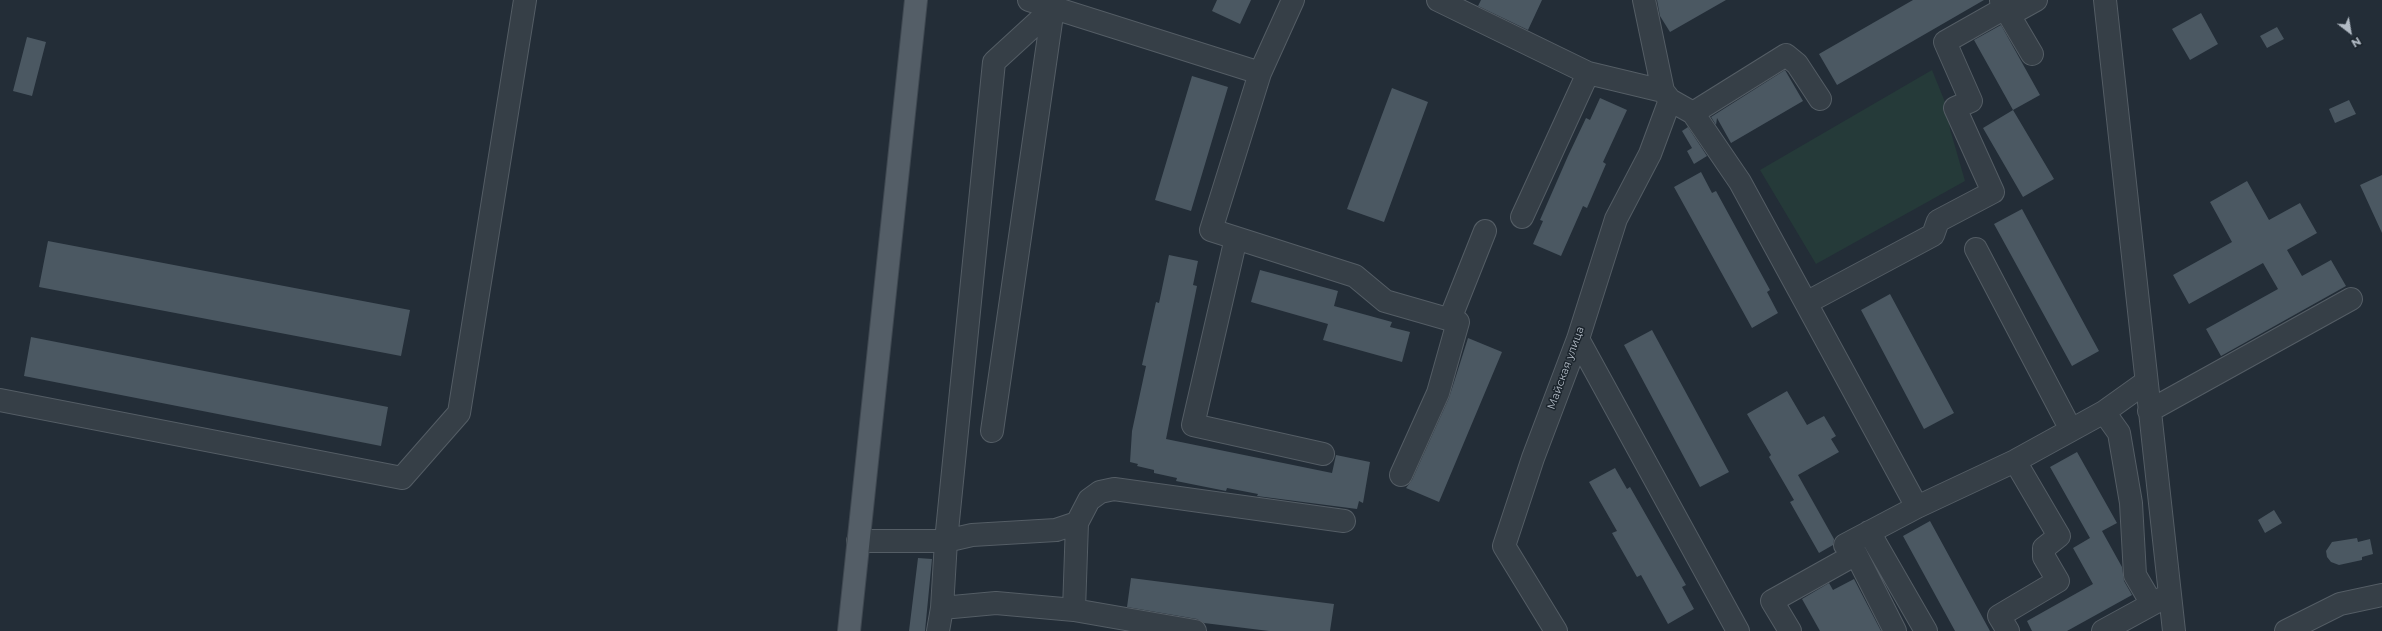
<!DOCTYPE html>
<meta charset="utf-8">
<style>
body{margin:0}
#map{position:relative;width:2382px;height:631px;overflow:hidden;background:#232d37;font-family:Montserrat,sans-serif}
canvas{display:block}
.north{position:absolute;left:2330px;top:12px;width:40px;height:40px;-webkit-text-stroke:3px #1b242c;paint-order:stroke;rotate:149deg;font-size:11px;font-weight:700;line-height:16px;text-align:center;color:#b1bac4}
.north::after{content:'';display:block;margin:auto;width:14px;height:18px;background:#b1bac4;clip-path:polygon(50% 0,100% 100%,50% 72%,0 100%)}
</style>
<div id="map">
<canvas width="2382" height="631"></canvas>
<div class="north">N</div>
</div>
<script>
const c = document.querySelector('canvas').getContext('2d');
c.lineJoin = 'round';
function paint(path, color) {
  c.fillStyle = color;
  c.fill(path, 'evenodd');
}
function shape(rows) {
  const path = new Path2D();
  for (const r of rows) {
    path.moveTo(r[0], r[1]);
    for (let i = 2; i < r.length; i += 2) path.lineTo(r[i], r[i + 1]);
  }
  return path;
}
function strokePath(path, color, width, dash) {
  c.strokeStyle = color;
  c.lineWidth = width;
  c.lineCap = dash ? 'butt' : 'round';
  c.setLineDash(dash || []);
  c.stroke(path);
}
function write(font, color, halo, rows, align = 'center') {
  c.font = font + ' Montserrat,sans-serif';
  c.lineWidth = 3;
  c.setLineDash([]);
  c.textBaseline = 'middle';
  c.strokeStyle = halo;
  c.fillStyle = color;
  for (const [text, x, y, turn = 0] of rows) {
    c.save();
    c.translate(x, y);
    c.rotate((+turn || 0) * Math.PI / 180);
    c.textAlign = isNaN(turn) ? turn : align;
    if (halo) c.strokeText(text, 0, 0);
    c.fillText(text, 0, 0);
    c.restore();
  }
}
const green = shape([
 [1932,70,1947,107,1950,129,1965,181,1816,264,1760,170]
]);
const building = shape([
 [1217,0,1251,0,1240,24,1212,11],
 [1481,0,1542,0,1528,30,1478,6],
 [1657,0,1726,0,1670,32,1660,16],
 [1913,0,1984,0,1837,85,1819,54],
 [2201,13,2218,44,2190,60,2172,29],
 [2001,25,2040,95,2013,110,1974,40],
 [2277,27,2284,39,2267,48,2260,36],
 [27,37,46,42,32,96,13,91],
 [1785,70,1803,101,1731,143,1717,118,1716,125,1711,117],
 [1192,76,1228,87,1191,211,1155,200],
 [1392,88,1428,102,1384,222,1347,209],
 [1600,98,1627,110,1603,162,1606,164,1587,208,1583,206,1561,256,1533,244,1543,221,1540,220,1568,156,1586,118,1590,120],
 [2349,100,2356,114,2335,123,2329,109],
 [2013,110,2054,179,2023,197,1983,128],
 [1688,127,1707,156,1694,164,1687,151,1692,148,1682,131],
 [1701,172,1712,193,1716,191,1770,290,1767,292,1778,313,1752,328,1674,187],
 [2382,175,2382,233,2360,185],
 [2247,181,2269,220,2300,203,2317,233,2287,250,2302,276,2331,260,2346,286,2221,356,2206,329,2278,289,2263,263,2189,304,2173,275,2232,242,2210,202],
 [2022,209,2099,351,2072,366,1994,224],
 [48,241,410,310,401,356,39,287],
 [1169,255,1198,261,1193,285,1197,286,1166,439,1332,473,1336,455,1370,462,1363,503,1359,501,1357,509,1257,496,1258,494,1227,488,1226,491,1176,481,1177,478,1154,473,1154,470,1137,466,1138,464,1130,462,1132,431,1146,366,1142,365,1156,302,1159,303],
 [1260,270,1338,291,1334,306,1392,322,1390,327,1410,332,1402,362,1323,340,1328,324,1251,302],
 [1890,294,1954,413,1924,429,1861,310],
 [1652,330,1729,472,1700,487,1624,345],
 [31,337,388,407,381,446,24,376],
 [1468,338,1502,352,1439,502,1406,488,1412,480,1449,398],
 [1787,391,1807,425,1824,416,1836,436,1831,439,1839,452,1798,475,1834,539,1833,545,1819,553,1790,502,1794,500,1769,457,1771,455,1747,414],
 [2077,452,2117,523,2102,531,2122,567,2124,581,2132,595,2067,631,2032,631,2027,621,2093,584,2073,548,2090,538,2050,467],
 [1615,468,1627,489,1630,487,1686,585,1682,587,1694,609,1668,624,1641,575,1637,577,1612,533,1617,531,1589,482],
 [2274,510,2282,523,2265,533,2258,520],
 [1930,521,1990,631,1955,631,1903,536],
 [2357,538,2358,542,2370,539,2373,554,2362,557,2362,560,2339,565,2331,562,2327,557,2326,551,2332,542],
 [918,558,932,559,925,631,909,631],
 [1131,578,1334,604,1330,631,1269,631,1204,623,1197,619,1127,607],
 [1854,579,1881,631,1820,631,1802,599,1829,583,1833,590]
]);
const minor = shape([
 [1029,0,1260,73,1211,230,1355,276,1385,301,1458,322,1438,393,1401,475],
 [1438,0,1588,73,1522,217],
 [1644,0,1663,91,1670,100,1693,113,1740,182,1806,303],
 [2105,0,2174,631],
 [2001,1,2009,15,2036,0],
 [2005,8,1945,42,1971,101,1955,108,1993,192,1938,221,1933,235,1806,303,1917,507,2015,461,2104,412,2146,382],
 [2009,15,2032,54],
 [1260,73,1293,0],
 [1588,73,1663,91],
 [1693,113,1786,55,1797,64,1820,99],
 [1236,238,1193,425,1323,454],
 [1976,249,2071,430],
 [1450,319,1485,231],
 [1578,339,1738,631],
 [0,400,402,478,459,413,525,0],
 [2149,411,2351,299],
 [2104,412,2119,433,2131,503,2135,575,2152,604],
 [1077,523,1056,530,972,535,946,541,942,608,996,603,1074,610,1195,631],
 [1869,532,1926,631],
 [858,541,946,541,994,62,1053,8,992,431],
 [1074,610,1077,523,1089,500,1100,492,1114,489,1344,521],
 [938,631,942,608],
 [1556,631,1504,546,1533,458,1578,339,1616,219,1650,154,1670,100],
 [1790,631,1772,601,1856,554],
 [1895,631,1856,554,1845,545,1917,507],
 [2008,631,1999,616,2058,581,2044,557,2044,548,2059,536,2015,461],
 [2103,631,2165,597],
 [2286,631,2340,604,2382,595]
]);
const major = shape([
 [849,631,916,0]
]);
const streetNames = [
 ["Майская улица",1566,368,-70]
];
paint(green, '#253a39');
paint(building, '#4b5862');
strokePath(minor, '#545d65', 24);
strokePath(major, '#3f4851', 24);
strokePath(minor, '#363f47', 22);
strokePath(major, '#545e67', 22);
write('11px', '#b1bac4', '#1b242c', streetNames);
</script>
